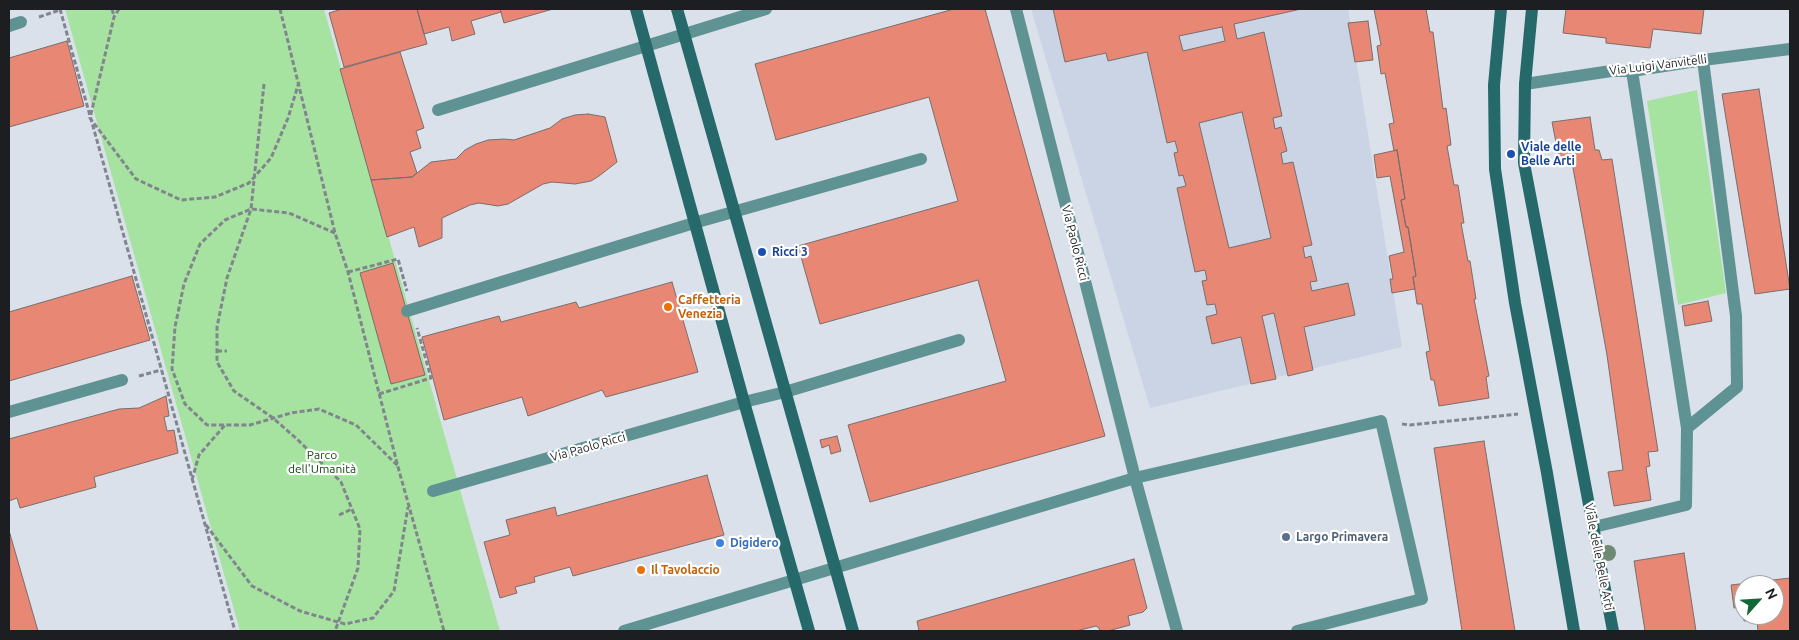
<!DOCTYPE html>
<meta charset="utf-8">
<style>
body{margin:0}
#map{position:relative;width:1799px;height:640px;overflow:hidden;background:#dbe1eb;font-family:Ubuntu,sans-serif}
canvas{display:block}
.frame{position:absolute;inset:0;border:10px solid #1c1e22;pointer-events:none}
.north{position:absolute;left:1734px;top:575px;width:50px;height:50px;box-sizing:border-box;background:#fff;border:1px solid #a4a5a7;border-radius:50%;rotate:64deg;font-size:14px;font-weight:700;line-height:20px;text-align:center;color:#1c1e22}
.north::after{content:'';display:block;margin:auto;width:18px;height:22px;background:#126839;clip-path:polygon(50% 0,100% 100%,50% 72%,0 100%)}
</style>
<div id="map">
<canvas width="1799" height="640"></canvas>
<div class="frame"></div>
<div class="north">N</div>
</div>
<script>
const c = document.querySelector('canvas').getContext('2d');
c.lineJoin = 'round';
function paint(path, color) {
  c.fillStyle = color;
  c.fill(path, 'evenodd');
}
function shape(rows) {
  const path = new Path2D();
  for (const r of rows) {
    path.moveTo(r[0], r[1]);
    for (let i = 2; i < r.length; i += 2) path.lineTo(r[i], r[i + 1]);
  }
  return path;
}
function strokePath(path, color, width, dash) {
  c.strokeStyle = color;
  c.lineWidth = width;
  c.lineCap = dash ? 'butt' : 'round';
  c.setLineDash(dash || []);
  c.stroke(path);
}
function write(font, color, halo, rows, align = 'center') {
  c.font = font + ' Ubuntu,sans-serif';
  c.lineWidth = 4.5;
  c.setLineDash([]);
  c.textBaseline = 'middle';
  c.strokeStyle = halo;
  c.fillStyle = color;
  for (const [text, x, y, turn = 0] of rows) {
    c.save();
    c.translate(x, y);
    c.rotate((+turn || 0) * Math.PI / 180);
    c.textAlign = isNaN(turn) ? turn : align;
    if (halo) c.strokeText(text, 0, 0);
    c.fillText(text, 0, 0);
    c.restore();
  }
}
const built = shape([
 [1031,9,1348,9,1402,347,1150,408]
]);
const green = shape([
 [65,9,324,9,500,631,240,631],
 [1697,90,1726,293,1678,305,1647,101]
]);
const building = shape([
 [342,9,417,9,427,44,344,67,329,13,342,9],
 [417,9,500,9,501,12,471,21,475,34,452,41,449,27,424,34,417,9],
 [500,9,553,9,504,23,500,9],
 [954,9,985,9,1105,436,870,502,848,425,1006,381,978,280,820,324,798,246,958,201,929,97,776,140,755,64,954,9],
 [1053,9,1301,9,1234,24,1237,39,1264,32,1282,116,1273,118,1275,129,1281,127,1287,151,1281,153,1283,164,1293,162,1312,245,1303,247,1305,258,1311,256,1317,281,1310,282,1312,291,1348,283,1355,315,1304,327,1313,370,1288,376,1274,313,1262,316,1276,379,1251,384,1241,337,1212,344,1206,317,1217,314,1215,304,1207,305,1202,281,1207,280,1205,270,1195,272,1177,188,1186,186,1183,175,1179,176,1174,153,1178,152,1175,141,1167,143,1147,52,1108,61,1106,53,1065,62,1053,9],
 [1222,27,1225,41,1183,51,1179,36,1222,27],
 [1242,112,1271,238,1229,248,1199,123,1242,112],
 [1374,9,1426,9,1430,32,1433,32,1443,109,1446,108,1451,145,1447,146,1454,185,1458,185,1464,223,1461,223,1468,261,1470,261,1476,299,1474,299,1489,376,1486,377,1489,398,1439,406,1434,380,1431,380,1426,352,1430,351,1422,304,1417,304,1413,277,1416,276,1408,227,1406,227,1401,200,1405,199,1397,150,1394,151,1389,124,1394,123,1385,73,1381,74,1377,46,1381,45,1374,9],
 [1566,9,1704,9,1701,34,1653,29,1650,48,1606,43,1606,38,1563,33,1566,9],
 [1368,21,1373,60,1355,62,1348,23,1368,21],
 [67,41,84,106,9,127,9,58,67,41],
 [400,52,424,128,416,131,421,148,410,152,417,173,412,177,371,180,340,69,400,52],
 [1759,89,1790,289,1755,294,1722,94,1759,89],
 [588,114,605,117,617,162,599,176,591,181,575,184,552,182,543,184,508,204,498,206,479,203,470,205,442,218,442,238,419,247,414,227,387,237,371,180,412,177,431,162,456,159,465,150,476,144,488,140,504,139,514,140,550,128,562,119,575,115,588,114],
 [1590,117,1595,150,1599,150,1602,160,1612,159,1658,451,1648,452,1650,466,1646,467,1651,500,1614,506,1608,472,1623,470,1607,355,1571,157,1559,158,1552,122,1590,117],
 [1397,150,1405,199,1401,200,1406,227,1408,227,1416,276,1413,277,1415,289,1392,293,1390,279,1393,279,1389,256,1404,252,1390,176,1377,178,1374,155,1397,150],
 [393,263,425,375,391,384,360,273,393,263],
 [132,276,150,340,9,381,9,312,132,276],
 [672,282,698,372,606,397,602,390,528,416,522,397,444,420,422,337,499,316,501,322,576,302,579,308,672,282],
 [1708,301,1712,321,1685,326,1682,306,1708,301],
 [166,396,169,416,164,417,167,431,174,430,178,453,94,477,96,487,20,508,17,498,9,501,9,439,119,409,139,408,166,396],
 [837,436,841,451,831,454,829,445,822,448,820,440,837,436],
 [1484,441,1515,631,1462,631,1434,448,1484,441],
 [707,475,724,535,573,576,570,567,534,577,535,582,515,587,517,593,500,598,484,542,510,535,506,520,555,507,557,516,707,475],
 [10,534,38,631,9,631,10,534],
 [1684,553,1696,631,1645,631,1634,561,1684,553],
 [1134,559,1147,608,1143,612,1128,616,1130,625,1108,631,1100,631,1099,628,1096,626,1076,631,919,631,917,621,1134,559],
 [1790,578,1790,631,1758,631,1757,619,1744,621,1743,607,1734,608,1731,585,1790,578],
 [1744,585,1774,585,1774,615,1744,615,1744,585]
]);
const path = shape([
 [60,9,235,631],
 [112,9,114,16],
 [119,9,114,17,90,118,136,179,181,200,215,197,249,183,271,158,288,118,299,82],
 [280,9,335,233,348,272,398,467,444,631],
 [39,17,60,10],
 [264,84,251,209,227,278,217,327,217,362,234,391,273,418,298,440,341,482,360,529,358,568,335,631],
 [335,233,289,213,251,209,225,220,200,244,184,284,175,327,172,369,185,404,207,425,250,425,291,413,319,409,356,425,398,466],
 [348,272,398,259,407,291],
 [217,351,227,351],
 [139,376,161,370],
 [379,394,431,378,417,328],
 [1402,424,1410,425,1518,414],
 [192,480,199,455,225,425],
 [339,515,352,509],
 [206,525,252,586,300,611,345,624,373,618,394,591,408,507]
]);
const street = shape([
 [1016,9,1135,478,1177,631],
 [9,26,21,22],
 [1632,71,1687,428],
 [1525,84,1611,71,1632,71,1703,60,1790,49],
 [438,110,766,9],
 [407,311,694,223,921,159],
 [9,412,122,380],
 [433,491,744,402,785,392,959,340],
 [1594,527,1686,505,1687,428,1737,387,1736,316,1703,60],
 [624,631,1135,478,1381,421,1422,599,1297,631]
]);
const secondary = shape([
 [636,9,744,402,809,631],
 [677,9,853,631],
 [1501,9,1494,85,1495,169,1515,303,1547,473,1574,631],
 [1532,9,1525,84,1524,163,1613,631]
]);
const trees = [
 [1608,553]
];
const markers = [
 [1511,154,5,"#1a4fb4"],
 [762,252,5,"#1a4fb4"],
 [668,307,5,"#e8710a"],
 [1286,537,5,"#5c6f8a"],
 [720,543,5,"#3f7fe0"],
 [641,570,5,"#e8710a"]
];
const streetNames = [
 ["Via Luigi Vanvitelli",1658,65,-7],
 ["Via Paolo Ricci",1075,243,76],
 ["Via Paolo Ricci",588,447,-16],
 ["Viale delle Belle Arti",1599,557,79]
];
const transitNames = [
 ["Viale delle",1521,147],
 ["Belle Arti",1521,161],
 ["Ricci 3",772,252]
];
const foodNames = [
 ["Caffetteria",678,300],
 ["Venezia",678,314],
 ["Il Tavolaccio",651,570]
];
const parkNames = [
 ["Parco",322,455],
 ["dell'Umanità",322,469]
];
const serviceNames = [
 ["Largo Primavera",1296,537]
];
const shopNames = [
 ["Digidero",730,543]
];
paint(built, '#cad4e5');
paint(green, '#a6e3a0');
paint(building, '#e88774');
strokePath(building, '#796d6b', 1);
strokePath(path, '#81868d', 3, [5, 2.5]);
strokePath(street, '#5f9292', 12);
strokePath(secondary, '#26696a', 12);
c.fillStyle = '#6e8a74';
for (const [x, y] of trees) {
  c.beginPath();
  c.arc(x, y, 8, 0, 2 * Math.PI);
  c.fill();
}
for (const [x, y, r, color] of markers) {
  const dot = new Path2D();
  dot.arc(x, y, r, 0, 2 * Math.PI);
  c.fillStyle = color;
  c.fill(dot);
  strokePath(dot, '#fff', 2);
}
write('12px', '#1c1e22', '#fff', streetNames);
write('bold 12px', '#164399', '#fff', transitNames, 'left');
write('bold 12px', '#c56008', '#fff', foodNames, 'left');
write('12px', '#154312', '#fff', parkNames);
write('bold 12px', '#4e5e75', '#fff', serviceNames, 'left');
write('bold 12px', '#366cbe', '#fff', shopNames, 'left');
</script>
